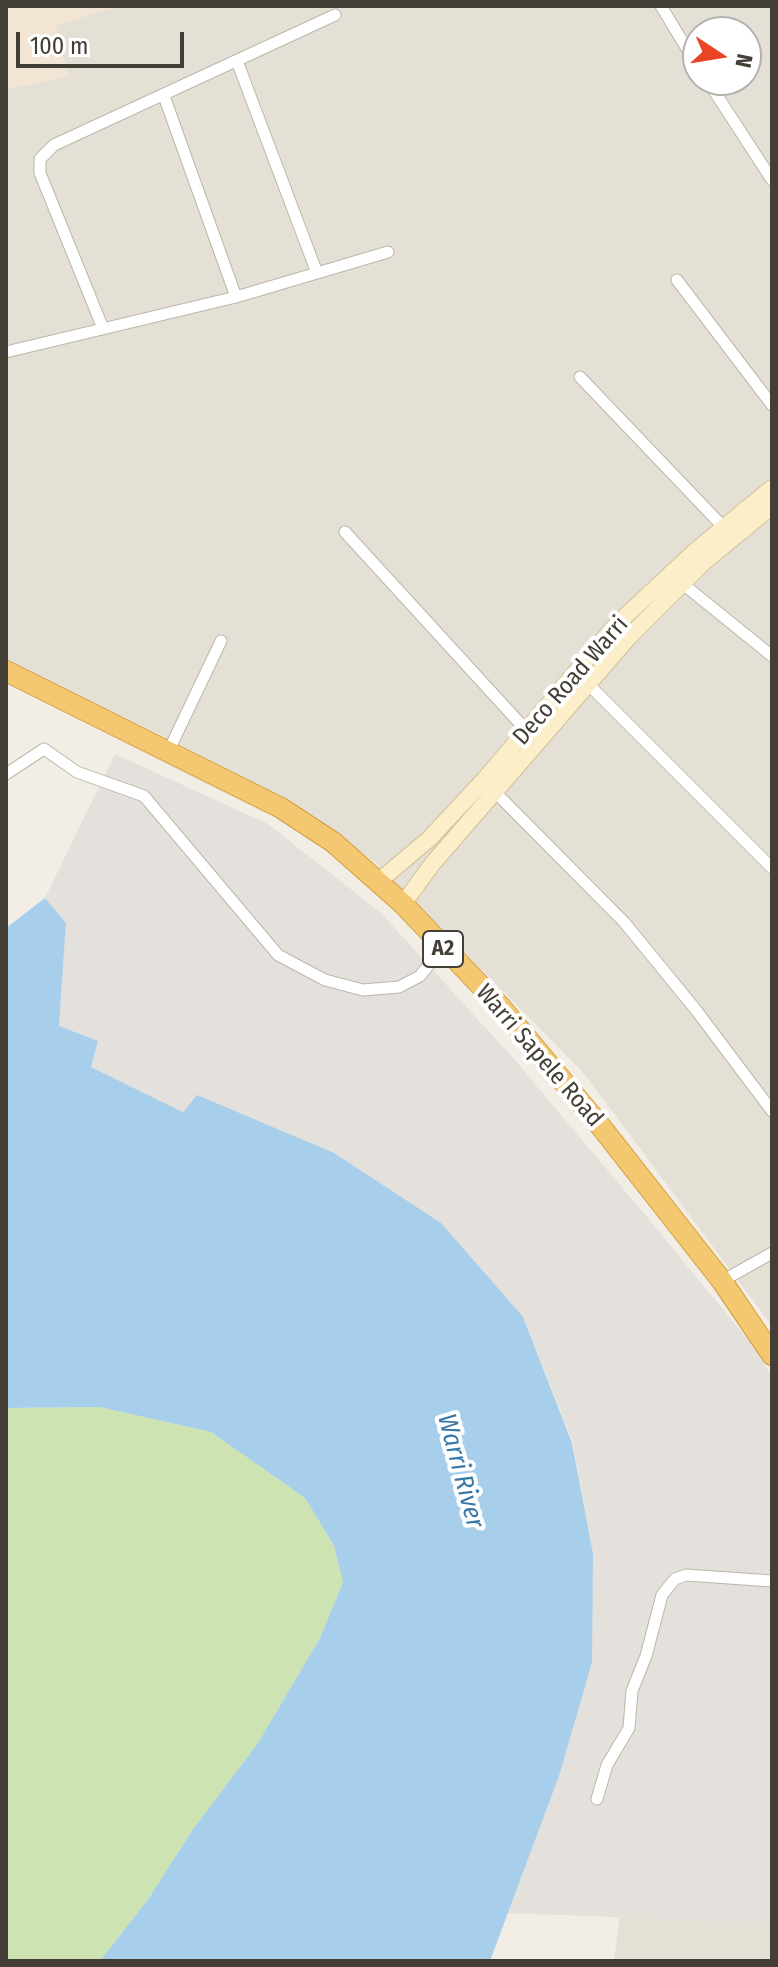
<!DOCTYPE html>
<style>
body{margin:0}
#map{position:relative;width:778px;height:1967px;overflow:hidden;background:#f2eee6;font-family:"Fira Sans Condensed",sans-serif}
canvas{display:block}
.frame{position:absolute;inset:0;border:8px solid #443f36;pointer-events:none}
.north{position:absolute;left:682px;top:16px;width:80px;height:80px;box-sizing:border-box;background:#fff;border:2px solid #b4b2af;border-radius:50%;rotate:102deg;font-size:22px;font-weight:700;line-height:32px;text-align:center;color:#443f36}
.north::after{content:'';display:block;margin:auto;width:28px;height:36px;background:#ea4325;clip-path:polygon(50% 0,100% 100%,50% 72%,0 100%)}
.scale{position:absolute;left:16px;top:32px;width:168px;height:36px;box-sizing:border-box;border:4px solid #443f36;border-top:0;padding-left:10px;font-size:24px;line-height:28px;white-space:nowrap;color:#443f36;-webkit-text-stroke:6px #fff;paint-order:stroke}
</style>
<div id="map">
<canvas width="778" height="1967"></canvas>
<div class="frame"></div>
<div class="north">N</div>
<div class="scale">100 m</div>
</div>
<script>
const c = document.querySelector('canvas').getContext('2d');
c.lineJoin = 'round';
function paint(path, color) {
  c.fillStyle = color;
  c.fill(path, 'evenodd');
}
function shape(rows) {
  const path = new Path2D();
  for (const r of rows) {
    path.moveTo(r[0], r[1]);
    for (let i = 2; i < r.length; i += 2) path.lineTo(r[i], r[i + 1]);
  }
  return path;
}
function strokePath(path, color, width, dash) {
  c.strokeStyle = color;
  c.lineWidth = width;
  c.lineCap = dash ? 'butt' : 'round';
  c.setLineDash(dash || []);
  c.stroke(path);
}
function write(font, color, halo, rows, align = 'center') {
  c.font = font + ' "Fira Sans Condensed",sans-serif';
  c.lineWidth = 8;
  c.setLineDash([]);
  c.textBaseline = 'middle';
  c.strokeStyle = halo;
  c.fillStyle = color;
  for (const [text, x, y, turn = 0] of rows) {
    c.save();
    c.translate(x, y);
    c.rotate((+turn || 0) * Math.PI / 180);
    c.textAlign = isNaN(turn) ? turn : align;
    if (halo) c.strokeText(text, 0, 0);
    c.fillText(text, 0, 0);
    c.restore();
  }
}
const residential = shape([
 [6,6,772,6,772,1326,583,1072,376,863,288,801,159,734,27,671,6,672],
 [698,32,746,32,746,80,698,80],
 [620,1916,772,1923,772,1961,614,1961]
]);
const commercial = shape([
 [6,6,118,6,56,26,68,76,6,90]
]);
const industrial = shape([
 [115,754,268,824,381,913,513,1058,641,1210,750,1342,772,1377,772,1923,508,1913,559,1776,593,1553,573,1443,523,1317,184,1112,91,1067,59,1026,66,923,45,898]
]);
const green = shape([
 [99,1407,211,1432,305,1498,334,1546,343,1582,320,1638,258,1743,191,1832,149,1898,100,1961,6,1961,6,1408]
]);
const water = shape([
 [45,898,66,923,59,1026,98,1041,91,1067,183,1112,197,1095,334,1153,441,1223,523,1317,572,1443,593,1553,592,1662,559,1776,490,1961,100,1961,149,1898,191,1832,258,1743,320,1638,343,1582,334,1546,305,1498,211,1432,99,1407,6,1408,6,928]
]);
const street = shape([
 [661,6,698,67],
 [237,61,317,273],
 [707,80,772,180],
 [164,96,236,297],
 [677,280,772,405],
 [102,326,40,173,40,159,54,145,335,15],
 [6,352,236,297,388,252],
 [580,377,729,533],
 [345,532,526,730],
 [683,584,772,656],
 [588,684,772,868],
 [169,750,221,641],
 [6,774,44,749,77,772,144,796,278,955,325,980,363,990,399,987,420,976,442,948],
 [494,791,624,922,696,1010,772,1111],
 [722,1281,772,1253],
 [597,1799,607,1765,629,1728,632,1691,646,1656,662,1595,675,1579,686,1575,772,1581]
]);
const secondary = shape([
 [378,882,429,839,484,780,616,625,694,552,772,488],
 [403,904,433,863,628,638,704,562,772,506]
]);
const highway = shape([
 [6,671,281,808,333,842,403,904,500,1006,602,1128,722,1281,772,1355]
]);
const shields = [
 [443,949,40]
];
const shieldNames = [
 ["A2",443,949]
];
const streetNames = [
 ["Deco Road Warri",571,681,-49],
 ["Warri Sapele Road",539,1056,49]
];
const waterNames = [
 ["Warri River",460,1471,75]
];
paint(residential, '#e5e0d5');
paint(commercial, '#f3e5d3');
paint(industrial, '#e4e0db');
paint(green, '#cde3b2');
paint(water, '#a7cfeb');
strokePath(street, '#bdb6aa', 13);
strokePath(secondary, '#cfc199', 18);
strokePath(highway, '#d29d40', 22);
strokePath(street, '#fff', 11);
strokePath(secondary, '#fbeec8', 16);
strokePath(highway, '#f3c870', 20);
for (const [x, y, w] of shields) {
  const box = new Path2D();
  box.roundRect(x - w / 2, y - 18, w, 36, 6);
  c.fillStyle = '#fff';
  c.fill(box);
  strokePath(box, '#443f36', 2);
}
write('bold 22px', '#443f36', null, shieldNames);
write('24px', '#443f36', '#fff', streetNames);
write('italic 26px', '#3778a8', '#fff', waterNames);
</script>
